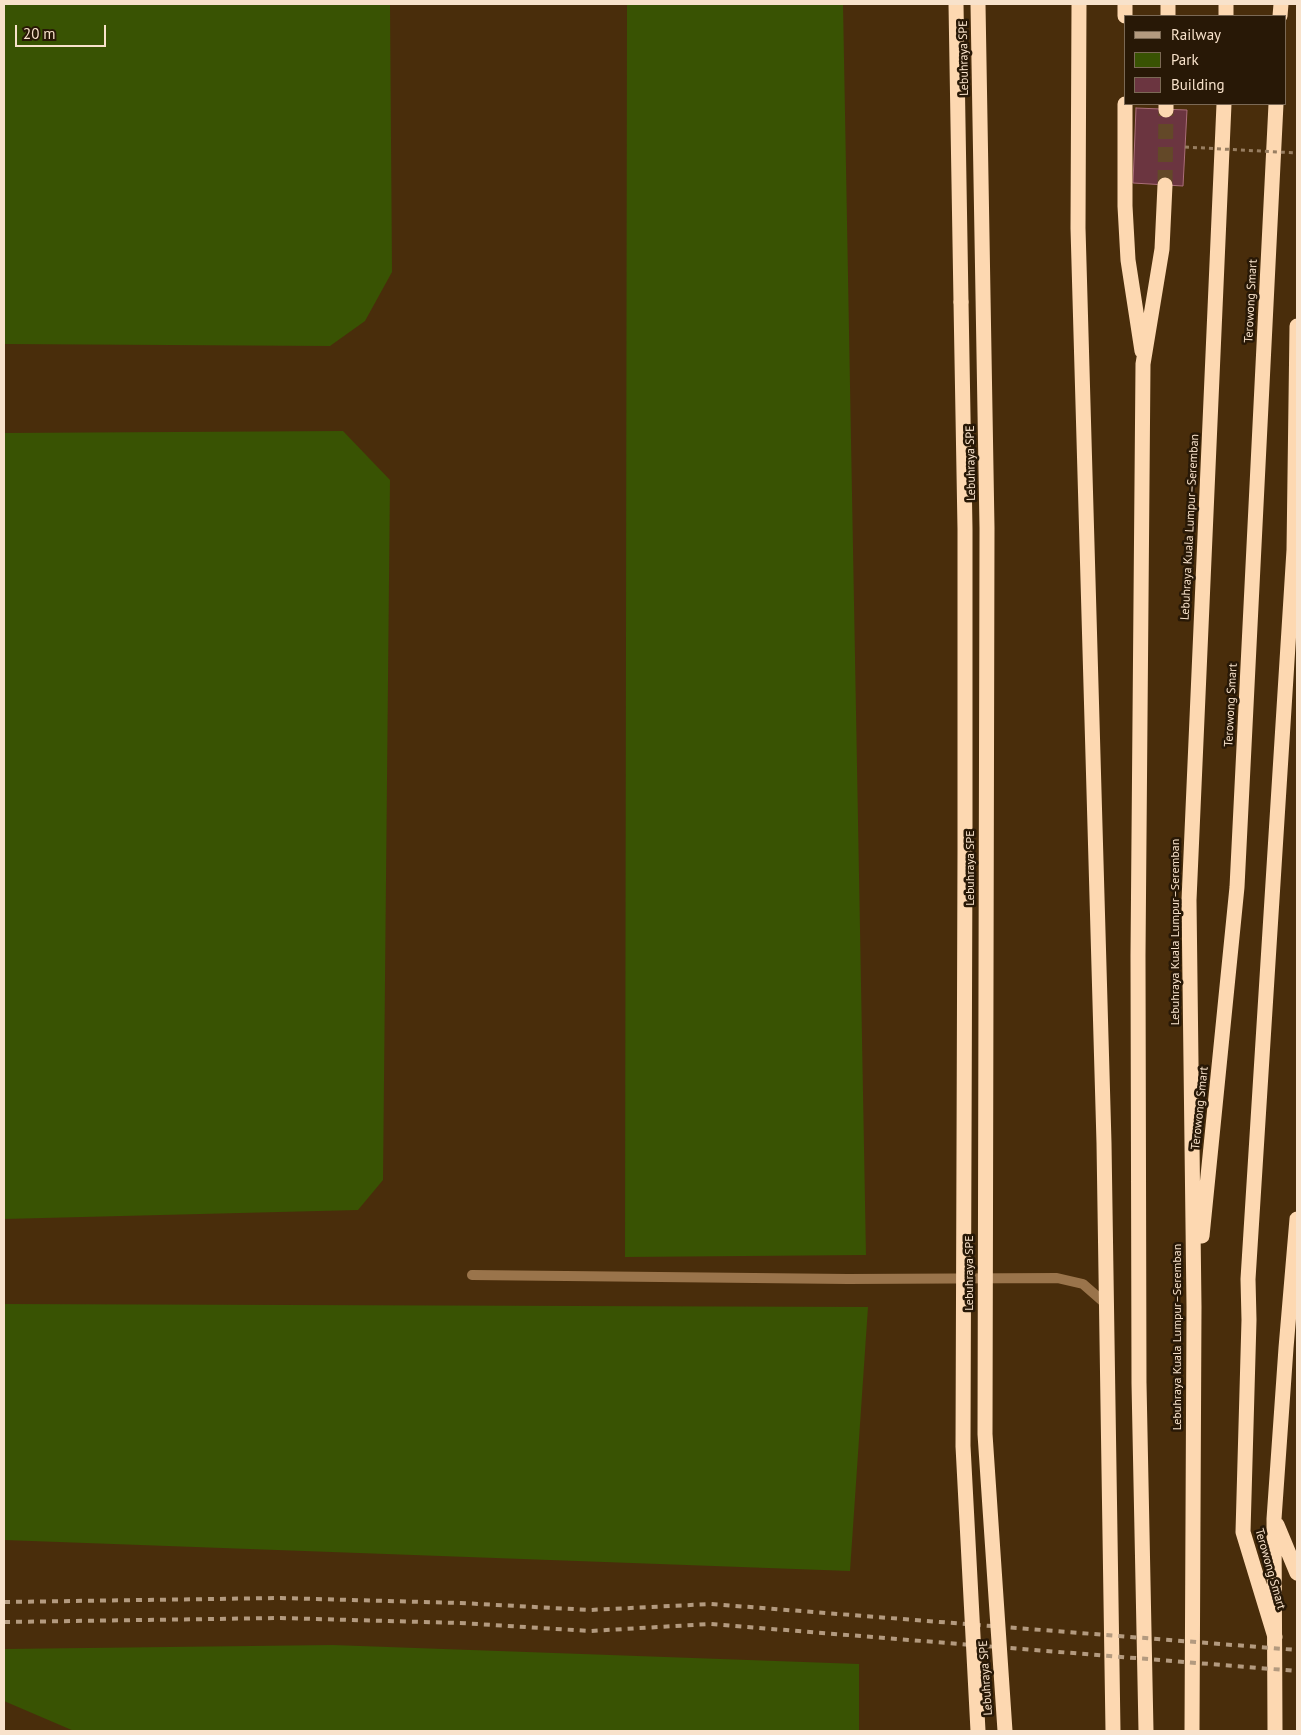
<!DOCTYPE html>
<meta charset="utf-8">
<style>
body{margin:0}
#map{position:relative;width:1301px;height:1735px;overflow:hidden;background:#492d0b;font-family:"PT Sans",sans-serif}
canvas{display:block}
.frame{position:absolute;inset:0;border:5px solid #f8e2cb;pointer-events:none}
.legend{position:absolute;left:1124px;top:15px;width:162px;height:90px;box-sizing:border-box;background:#281806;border:1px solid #7b6955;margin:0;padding:6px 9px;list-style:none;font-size:15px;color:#f8e2cb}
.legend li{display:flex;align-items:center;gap:10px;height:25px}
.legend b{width:25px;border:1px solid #7b6955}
.scale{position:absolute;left:15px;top:25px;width:91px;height:22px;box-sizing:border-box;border:2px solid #f8e2cb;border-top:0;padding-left:6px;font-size:15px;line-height:18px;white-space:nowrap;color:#f8e2cb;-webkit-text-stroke:4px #281806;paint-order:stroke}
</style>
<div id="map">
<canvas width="1301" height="1735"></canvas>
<div class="frame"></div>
<ul class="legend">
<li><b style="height:6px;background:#b39a7f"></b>Railway</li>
<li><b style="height:14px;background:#395303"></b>Park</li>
<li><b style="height:14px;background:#6b3540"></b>Building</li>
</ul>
<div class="scale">20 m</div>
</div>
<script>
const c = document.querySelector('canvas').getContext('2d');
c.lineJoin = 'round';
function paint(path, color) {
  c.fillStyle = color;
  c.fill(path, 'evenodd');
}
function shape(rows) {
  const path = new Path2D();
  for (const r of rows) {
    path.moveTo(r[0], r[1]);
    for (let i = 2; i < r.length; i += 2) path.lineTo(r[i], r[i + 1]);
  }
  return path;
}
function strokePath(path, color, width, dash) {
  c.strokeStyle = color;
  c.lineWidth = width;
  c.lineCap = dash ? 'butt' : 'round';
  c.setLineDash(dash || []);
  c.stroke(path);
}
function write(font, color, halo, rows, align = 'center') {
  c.font = font + ' "PT Sans",sans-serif';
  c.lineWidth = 5;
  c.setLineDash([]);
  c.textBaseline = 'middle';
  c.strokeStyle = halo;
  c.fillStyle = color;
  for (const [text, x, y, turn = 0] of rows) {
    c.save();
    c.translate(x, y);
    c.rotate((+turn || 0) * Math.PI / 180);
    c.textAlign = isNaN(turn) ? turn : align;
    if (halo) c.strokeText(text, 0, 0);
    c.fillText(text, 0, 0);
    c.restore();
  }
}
const green = shape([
 [4,4,390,4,392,272,365,321,330,346,4,344],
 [627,4,843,4,866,1255,625,1257],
 [343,431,390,480,383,1180,358,1210,4,1219,4,433],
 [4,1304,868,1307,850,1571,4,1540],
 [333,1645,859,1664,859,1731,74,1731,4,1701,4,1649]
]);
const building = shape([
 [1136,108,1187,110,1183,186,1133,183,1136,108]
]);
const motorwayTunnel = shape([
 [1165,185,1166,110]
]);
const service = shape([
 [472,1275,848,1279,1057,1278,1083,1284,1107,1305]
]);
const motorway = shape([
 [956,4,961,302],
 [1079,4,1078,228,1104,1143,1113,1731],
 [1125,16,1125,4],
 [1168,16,1168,4],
 [1226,16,1226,4],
 [1280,16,1281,4],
 [1125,104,1125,206,1128,260,1142,351],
 [1166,110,1166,104],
 [1202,1236,1237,887,1276,104],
 [1277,1525,1297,1573],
 [1275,1637,1243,1532,1249,1320,1248,1279,1294,550,1297,326],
 [1146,1731,1139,1383,1138,955,1143,364,1162,249,1165,185],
 [1192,1731,1194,1307,1189,900,1224,104],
 [1275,1731,1274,1519,1286,1348,1297,1219]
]);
const rail = shape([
 [4,1602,281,1598,461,1603,590,1610,711,1604,1297,1650],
 [4,1622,281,1618,460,1623,590,1631,710,1624,1297,1671]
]);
const pathBridge = shape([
 [1185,147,1297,153]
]);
const motorwayBridge = shape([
 [978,4,987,528,985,1434,1005,1731],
 [961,302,965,529,965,850,963,1446,978,1731]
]);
const streetNames = [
 ["Lebuhraya SPE",964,58,-91],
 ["Terowong Smart",1251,301,-87],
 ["Lebuhraya SPE",971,463,-91],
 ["Lebuhraya Kuala Lumpur–Seremban",1190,527,-87],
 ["Terowong Smart",1231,705,-87],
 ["Lebuhraya SPE",971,868,-90],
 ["Lebuhraya Kuala Lumpur–Seremban",1176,932,-90],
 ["Terowong Smart",1200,1108,-84],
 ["Lebuhraya SPE",970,1273,-90],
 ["Lebuhraya Kuala Lumpur–Seremban",1178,1337,-90],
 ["Terowong Smart",1270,1569,74],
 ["Lebuhraya SPE",986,1678,-94]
];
paint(green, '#395303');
paint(building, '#6b3540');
strokePath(building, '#aa6e79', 1);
strokePath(motorwayTunnel, '#634828', 15, [15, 8]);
strokePath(service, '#9a744b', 10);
strokePath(motorway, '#fdd8b1', 15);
strokePath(rail, '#b39a7f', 4, [6, 6]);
strokePath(pathBridge, '#987e61', 3, [4, 4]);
strokePath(motorwayBridge, '#fdd8b1', 15);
write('12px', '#f8e2cb', '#281806', streetNames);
</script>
